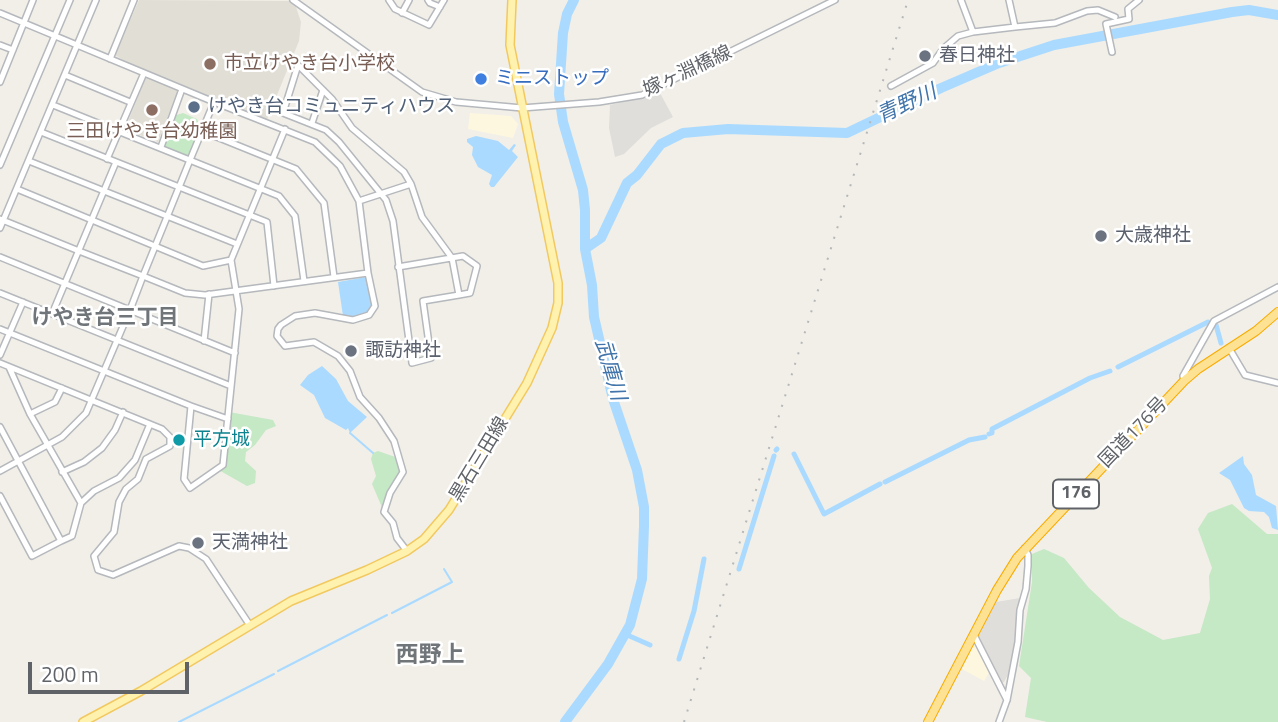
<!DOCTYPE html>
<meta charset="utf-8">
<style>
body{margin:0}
#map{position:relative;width:1278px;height:722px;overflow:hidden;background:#f1efe8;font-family:"Titillium Web",sans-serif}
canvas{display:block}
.scale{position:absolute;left:28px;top:662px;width:161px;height:32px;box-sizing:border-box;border:4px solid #5f6368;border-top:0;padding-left:9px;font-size:21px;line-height:24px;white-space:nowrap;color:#5f6368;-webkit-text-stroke:5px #fff;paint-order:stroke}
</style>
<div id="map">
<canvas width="1278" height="722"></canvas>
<div class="scale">200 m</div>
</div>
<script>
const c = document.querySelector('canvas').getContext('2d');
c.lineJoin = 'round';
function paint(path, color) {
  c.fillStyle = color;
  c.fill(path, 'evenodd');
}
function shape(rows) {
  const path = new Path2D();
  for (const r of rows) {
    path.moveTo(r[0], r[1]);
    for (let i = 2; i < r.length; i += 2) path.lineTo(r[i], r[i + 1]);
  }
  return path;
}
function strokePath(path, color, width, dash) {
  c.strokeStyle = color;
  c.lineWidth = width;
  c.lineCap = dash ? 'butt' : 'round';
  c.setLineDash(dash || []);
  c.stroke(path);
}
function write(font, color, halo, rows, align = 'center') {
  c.font = font + ' "Titillium Web","Noto Sans JP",sans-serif';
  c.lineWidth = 5;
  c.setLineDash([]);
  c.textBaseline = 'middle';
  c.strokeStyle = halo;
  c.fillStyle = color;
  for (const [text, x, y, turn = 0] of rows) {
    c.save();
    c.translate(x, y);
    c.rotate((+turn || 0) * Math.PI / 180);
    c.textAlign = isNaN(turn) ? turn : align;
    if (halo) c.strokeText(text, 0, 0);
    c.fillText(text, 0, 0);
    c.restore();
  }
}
const commercial = shape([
 [470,113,511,116,518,124,513,138,468,129],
 [975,641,990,671,984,681,962,669]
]);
const industrial = shape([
 [660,93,673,117,651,128,624,154,615,157,609,128,610,105],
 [1020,598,1012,668,1004,682,1000,684,977,639,996,602]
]);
const education = shape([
 [139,0,294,1,301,22,299,41,266,122,144,73,115,55],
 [146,77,178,90,158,142,125,129]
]);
const green = shape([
 [183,113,197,119,202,131,190,160,161,147,173,116],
 [229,412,273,420,276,426,266,430,255,445,246,452,245,461,256,471,255,483,247,486,217,469,223,465],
 [378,451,401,459,403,472,384,512,372,484,376,476,371,459,373,453],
 [1232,504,1267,534,1278,534,1278,722,1047,722,1025,717,1031,678,1019,666,1032,582,1032,554,1044,549,1064,558,1089,588,1120,617,1163,640,1200,633,1210,599,1209,576,1212,568,1198,529,1208,513]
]);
const water = shape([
 [476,136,498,141,509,150,514,144,516,145,512,151,518,157,494,187,491,187,489,184,492,175,478,167,472,155,473,147,467,142,467,139],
 [366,277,373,304,370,311,365,316,355,318,343,316,338,282],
 [322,366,336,379,348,401,367,417,350,433,348,428,346,430,325,418,314,395,300,385,308,375],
 [1243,456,1244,464,1252,475,1256,495,1276,506,1278,530,1272,528,1269,517,1264,512,1249,511,1244,508,1230,480,1219,473]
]);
const stream = shape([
 [350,433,373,453],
 [392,613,452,582,444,569],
 [278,671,387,615],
 [179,722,274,674]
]);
const canal = shape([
 [1216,325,1221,343],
 [1118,367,1208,322],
 [989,434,992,433,992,429,1090,378,1110,371],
 [776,450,777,449],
 [794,454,824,514,880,484],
 [885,482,969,440,985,437],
 [739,569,774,456],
 [625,634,650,645],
 [679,659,694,611,704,559]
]);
const river = shape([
 [585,249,601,238,627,183,637,175,661,144,683,133,728,129,847,133,941,88,999,63,1054,45,1232,12,1249,10,1278,15],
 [565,722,608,664,630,625,642,579,644,526,644,507,637,470,613,399,594,317,592,285,585,249,585,210,583,190,563,122,559,94,563,33,567,14,574,0]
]);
const minor = shape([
 [293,0,422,92,456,102,522,108,599,102,642,95,835,0],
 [389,0,395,9,429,25,444,0],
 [428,0,430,3,440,7],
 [961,0,973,32,1015,27,1009,0],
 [0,13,214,102],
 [402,13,409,0],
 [1015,27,1055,23,1087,11,1098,10,1115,17],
 [0,45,13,50],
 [1112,52,1106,24,1129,19,1128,9,1139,0],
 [110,59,134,0],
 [298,65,332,99,352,128,404,172,411,184,422,217,452,258,459,295,423,301,431,358,412,363,393,221,386,200,339,142,326,130,283,113,298,65],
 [65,75,130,102],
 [0,82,33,0],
 [891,86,933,63,943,49,958,36,973,32],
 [53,105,279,196,295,216,304,281],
 [312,123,323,90],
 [202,131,296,169,324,203,334,277],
 [41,132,267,222,274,286],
 [161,147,182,89],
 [107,159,144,73],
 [29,161,237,244],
 [0,165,70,0],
 [17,189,203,266,231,260],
 [359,201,411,184],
 [0,219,79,251,143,276,185,293,205,295,368,273,359,201,340,166,315,142,214,102,190,160,167,217,143,276,130,310,86,413,62,437,0,471],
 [0,228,96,0],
 [0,257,235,353],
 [398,267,463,256,477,266,470,293,459,295],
 [368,273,375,306,369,315,353,320,315,313,295,316,281,325,278,329,277,336,285,346,314,342,338,356,350,371,360,397,379,418,394,441,403,472,390,493,384,512,393,523,397,538,407,551],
 [0,293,231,386],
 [52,314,116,162],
 [0,329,191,406,184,479,190,488,223,465,239,309,231,260,285,129],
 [204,341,209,294],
 [1229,348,1245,375,1278,383],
 [0,355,23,302],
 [0,363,162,429,170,437,170,446,146,459,138,479,126,489,119,502,114,532,94,556,98,570,113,575,179,546,189,548,206,559,249,624],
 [9,367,30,414,81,503],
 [1184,381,1183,376,1214,321,1278,287],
 [191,406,228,419],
 [30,414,55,402,62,388],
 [0,427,61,541,72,536,81,503,94,491,119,478,135,460,150,424],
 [62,472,84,462,102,448,115,430,123,412],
 [0,496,32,556,61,541],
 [974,635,1007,700],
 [999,722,1007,700,1018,642,1020,610,1026,589,1028,566,1028,555,1025,548]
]);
const major = shape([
 [83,722,141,691,291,601,367,570,407,551,424,539,449,510,527,383,552,328,558,303,558,283,510,45,512,0]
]);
const highway = shape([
 [928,722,997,590,1017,558,1184,381,1198,369,1256,331,1278,312]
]);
const rail = shape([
 [684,722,908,0]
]);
const markers = [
 [925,56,7,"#6b7280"],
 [210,64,7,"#8d6e63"],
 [481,79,7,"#3f7fe0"],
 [194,107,7,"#5c6f8a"],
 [152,110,7,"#8d6e63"],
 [1101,236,7,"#6b7280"],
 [351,351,7,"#6b7280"],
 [179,440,7,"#0f9aa8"],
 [198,543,7,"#6b7280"]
];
const shields = [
 [1076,494,46]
];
const shieldNames = [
 ["176",1076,494]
];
const worshipNames = [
 ["春日神社",939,56],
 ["大歳神社",1115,236],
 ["諏訪神社",365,351],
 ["天満神社",212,543]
];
const educationNames = [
 ["市立けやき台小学校",224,64],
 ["三田けやき台幼稚園",152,132,"center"]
];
const streetNames = [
 ["嫁ヶ淵橋線",688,72,-25],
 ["国道176号",1134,433,-46],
 ["黒石三田線",480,460,-59]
];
const shopNames = [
 ["ミニストップ",495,79]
];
const serviceNames = [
 ["けやき台コミュニティハウス",208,107]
];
const cultureNames = [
 ["平方城",193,440]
];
const waterNames = [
 ["青野川",907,105,-25],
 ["武庫川",609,370,74]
];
const neighbourhoodNames = [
 ["けやき台三丁目",105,319]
];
const quarterNames = [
 ["西野上",430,656]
];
paint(commercial, '#fef7e0');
paint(industrial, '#e0deda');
paint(education, '#e1ded6');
paint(green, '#c5e8c5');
paint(water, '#aadaff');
strokePath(stream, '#aadaff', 2);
strokePath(canal, '#aadaff', 5);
strokePath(river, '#aadaff', 10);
strokePath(minor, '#b5b8bc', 8);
strokePath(major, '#f2c960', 10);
strokePath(highway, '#f9ab00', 10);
strokePath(minor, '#fff', 5);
strokePath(major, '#fff2af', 7);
strokePath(highway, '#fde293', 8);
strokePath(rail, '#b6b7b8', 2, [2, 9]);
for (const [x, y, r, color] of markers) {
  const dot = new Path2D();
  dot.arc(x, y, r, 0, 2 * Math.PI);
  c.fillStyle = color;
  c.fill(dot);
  strokePath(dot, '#fff', 2.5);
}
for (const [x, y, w] of shields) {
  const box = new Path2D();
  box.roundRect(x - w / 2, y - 14.5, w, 29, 5);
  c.fillStyle = '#fff';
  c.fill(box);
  strokePath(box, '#5f6368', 2);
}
write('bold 18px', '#5f6368', null, shieldNames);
write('19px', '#5b616d', '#fff', worshipNames, 'left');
write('19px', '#785e54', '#fff', educationNames, 'left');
write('19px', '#5f6368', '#fff', streetNames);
write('19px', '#366cbe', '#fff', shopNames, 'left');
write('19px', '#4e5e75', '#fff', serviceNames, 'left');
write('19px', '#0d838f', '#fff', cultureNames, 'left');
write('italic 21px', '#4174aa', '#fff', waterNames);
write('bold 21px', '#70757a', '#fff', neighbourhoodNames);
write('bold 23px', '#70757a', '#fff', quarterNames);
</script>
